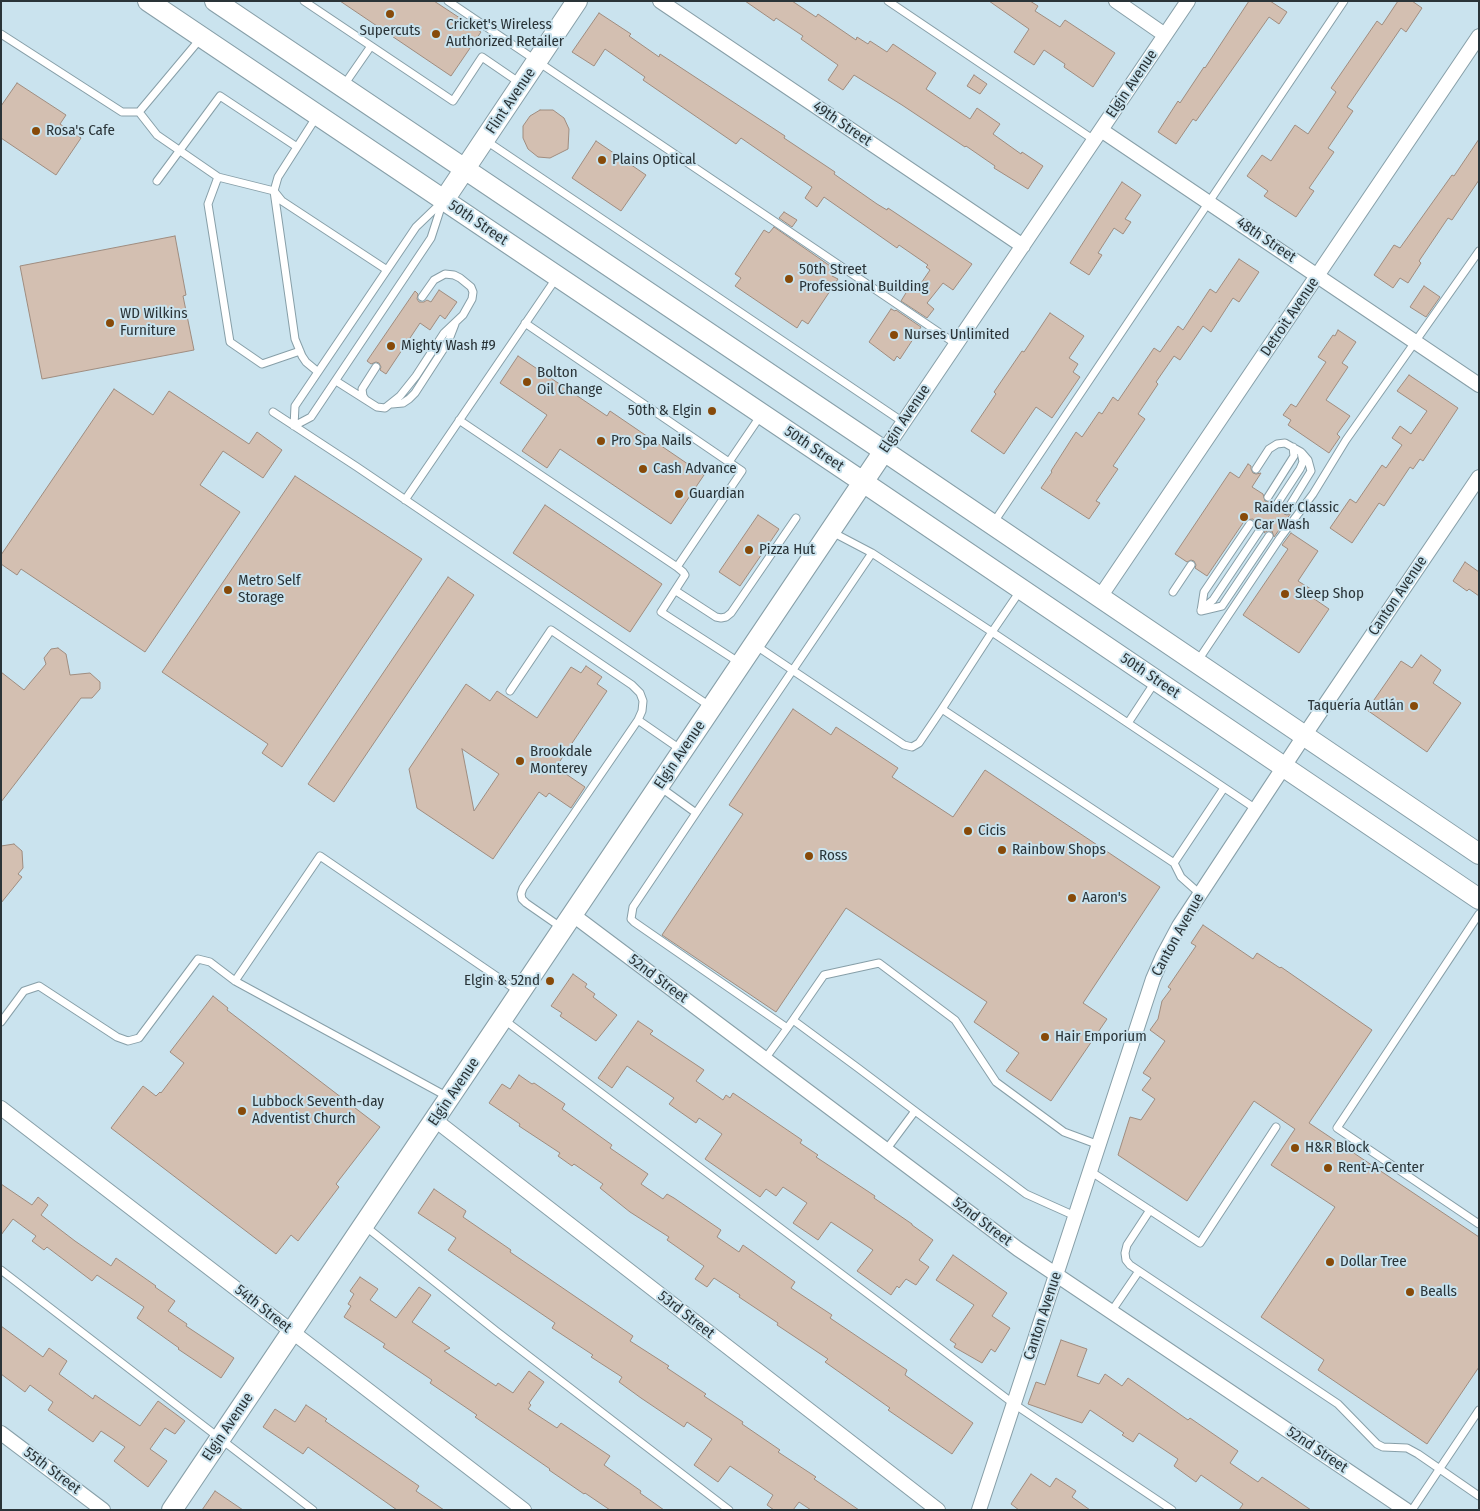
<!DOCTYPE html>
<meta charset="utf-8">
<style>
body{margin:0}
#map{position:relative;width:1480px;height:1511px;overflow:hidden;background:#cae3ee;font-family:"Fira Sans Condensed",sans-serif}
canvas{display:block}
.frame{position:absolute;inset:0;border:2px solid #2a3438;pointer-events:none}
</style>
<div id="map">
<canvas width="1480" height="1511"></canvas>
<div class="frame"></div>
</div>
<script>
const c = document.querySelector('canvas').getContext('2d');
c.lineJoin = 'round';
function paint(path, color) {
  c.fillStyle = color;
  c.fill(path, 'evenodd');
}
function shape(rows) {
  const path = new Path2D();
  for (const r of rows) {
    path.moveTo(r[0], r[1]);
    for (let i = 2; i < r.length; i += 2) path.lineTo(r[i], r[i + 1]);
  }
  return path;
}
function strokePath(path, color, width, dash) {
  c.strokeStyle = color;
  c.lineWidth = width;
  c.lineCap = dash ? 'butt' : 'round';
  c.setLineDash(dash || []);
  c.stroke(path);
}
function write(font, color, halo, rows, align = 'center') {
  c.font = font + ' "Fira Sans Condensed",sans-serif';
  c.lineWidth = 4;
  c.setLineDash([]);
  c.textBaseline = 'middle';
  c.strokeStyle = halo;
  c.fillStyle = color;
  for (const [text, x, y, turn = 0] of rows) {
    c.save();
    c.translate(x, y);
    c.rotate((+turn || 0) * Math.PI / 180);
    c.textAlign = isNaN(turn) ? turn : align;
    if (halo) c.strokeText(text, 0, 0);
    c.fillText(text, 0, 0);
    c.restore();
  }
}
const building = shape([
 [340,1,434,1,481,32,451,76,340,1],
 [745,1,792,1,816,17,818,14,856,40,857,37,868,44,870,41,887,52,893,44,936,73,926,89,970,119,977,108,1000,124,993,134,1021,154,1022,152,1043,166,1028,189,994,168,995,166,966,146,965,147,902,105,854,75,843,90,828,80,838,65,801,39,803,36,776,18,774,21,745,1],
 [989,1,1030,1,1038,6,1035,11,1060,27,1065,20,1115,53,1093,87,1064,67,1065,64,1044,50,1034,65,1014,52,1029,29,989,1],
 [1249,1,1270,1,1287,12,1279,24,1269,17,1196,121,1193,119,1176,144,1158,132,1178,101,1180,103,1204,67,1205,68,1249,1],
 [1398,1,1412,1,1422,8,1406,32,1401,28,1347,107,1353,111,1328,148,1334,152,1309,188,1314,191,1296,217,1264,196,1268,191,1247,176,1262,155,1271,161,1295,125,1308,134,1336,92,1331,88,1377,21,1382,25,1398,1],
 [599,13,631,34,629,36,659,57,660,54,785,136,784,138,835,172,834,174,877,204,887,210,888,208,972,264,953,290,943,283,927,303,934,309,927,318,901,301,909,288,915,292,930,270,926,267,928,265,899,245,897,248,824,197,817,207,805,198,812,187,741,138,736,144,643,80,645,77,605,49,594,66,572,52,599,13],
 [974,75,987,84,980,94,967,86,974,75],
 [17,83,66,115,60,124,81,138,56,175,1,138,1,106,17,83],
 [540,110,553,110,564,118,569,129,568,149,550,158,538,157,528,149,523,138,523,126,530,116,540,110],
 [1479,139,1479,180,1452,220,1448,218,1419,261,1421,263,1408,283,1400,278,1393,288,1374,275,1394,245,1400,248,1452,175,1454,176,1479,139],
 [596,141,646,175,621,211,572,178,596,141],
 [1122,182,1141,195,1125,219,1131,222,1123,234,1114,228,1098,253,1102,255,1089,275,1070,263,1122,182],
 [784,212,797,220,792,227,779,218,784,212],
 [774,227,836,270,832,276,838,279,808,324,802,320,797,328,735,286,741,278,735,274,764,230,769,233,774,227],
 [175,236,186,295,183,296,194,350,42,379,20,266,175,236],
 [1239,259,1259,272,1239,302,1233,298,1211,332,1203,326,1180,360,1174,356,1156,382,1158,384,1138,414,1145,419,1113,466,1118,469,1096,501,1100,503,1089,519,1041,488,1052,472,1051,471,1076,432,1082,437,1099,412,1102,414,1113,397,1118,401,1154,348,1160,352,1178,326,1183,330,1210,289,1216,293,1239,259],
 [1424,286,1440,297,1426,317,1410,307,1424,286],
 [439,290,457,302,445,319,440,315,430,330,420,323,386,374,380,370,381,367,379,363,376,362,371,364,367,361,415,291,418,294,417,299,419,302,424,302,427,300,431,302,439,290],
 [891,309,895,311,896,310,921,327,900,359,897,356,894,361,869,342,891,309],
 [1050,313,1084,336,1069,358,1078,364,1073,372,1080,377,1052,418,1036,407,1004,454,971,431,996,394,994,392,1022,351,1024,352,1050,313],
 [1338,330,1356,342,1342,363,1348,367,1326,400,1350,416,1337,434,1340,437,1329,453,1288,425,1291,420,1283,415,1291,404,1296,407,1326,362,1318,357,1333,335,1335,336,1338,330],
 [518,356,607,416,610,411,704,475,671,524,560,449,547,468,522,451,547,415,500,383,518,356],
 [1409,375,1458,408,1423,461,1420,459,1413,469,1410,467,1384,506,1379,503,1352,543,1330,528,1350,499,1356,503,1382,465,1386,468,1402,445,1392,438,1400,426,1411,434,1427,411,1397,391,1409,375],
 [114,389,153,415,169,391,249,444,257,432,282,450,263,478,223,451,200,485,240,512,145,652,21,569,17,575,1,564,1,555,114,389],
 [1248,464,1251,466,1251,469,1253,473,1256,474,1261,473,1252,487,1263,494,1265,501,1273,501,1272,504,1274,508,1277,509,1282,507,1284,514,1287,515,1291,513,1274,537,1272,531,1267,531,1264,533,1265,528,1263,525,1255,527,1255,522,1253,519,1245,520,1207,576,1195,568,1196,565,1194,561,1191,560,1187,562,1175,554,1230,472,1239,478,1248,464],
 [295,476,422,559,282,767,262,753,268,744,162,672,295,476],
 [545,505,662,584,630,632,513,553,545,505],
 [758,515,779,529,740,586,719,572,758,515],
 [1291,533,1318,551,1298,581,1314,591,1310,596,1329,609,1299,653,1243,615,1288,549,1282,545,1291,533],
 [1465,562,1479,572,1479,596,1469,589,1467,591,1453,581,1465,562],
 [448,577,474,595,334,802,308,784,448,577],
 [58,648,66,654,70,675,90,673,100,682,100,689,92,698,81,698,1,802,1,672,24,690,46,664,44,658,51,649,58,648],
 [1421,655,1441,670,1433,683,1461,703,1427,752,1367,710,1401,661,1412,668,1421,655],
 [586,666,602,677,597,684,607,691,558,764,565,769,563,772,585,787,571,808,549,793,546,797,539,792,493,859,417,808,409,769,466,684,490,701,497,691,537,718,571,667,581,673,586,666],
 [462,749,499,774,474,811,462,749],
 [793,709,831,735,836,727,898,768,892,777,953,817,985,770,1160,887,1083,1003,1107,1019,1051,1101,1006,1071,1019,1053,974,1022,987,1002,846,908,776,1012,662,935,743,814,729,805,793,709],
 [14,844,22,851,23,868,18,874,22,877,1,903,1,846,14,844],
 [1203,925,1253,959,1257,953,1280,968,1281,967,1372,1030,1309,1123,1479,1237,1479,1367,1427,1444,1318,1370,1324,1360,1261,1317,1335,1207,1271,1165,1295,1129,1254,1101,1187,1201,1118,1155,1130,1117,1141,1120,1155,1099,1142,1090,1151,1078,1143,1073,1165,1041,1150,1030,1158,1019,1162,1001,1171,989,1168,987,1196,946,1191,943,1203,925],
 [573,974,587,984,585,987,595,994,593,997,617,1015,596,1041,560,1016,562,1013,551,1006,573,974],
 [213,996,228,1008,227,1010,380,1127,336,1184,339,1187,298,1241,291,1235,276,1254,111,1128,143,1086,156,1096,160,1092,161,1093,184,1063,170,1052,213,996],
 [638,1021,653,1031,650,1034,704,1070,696,1081,723,1100,726,1095,730,1098,733,1093,802,1140,800,1143,818,1155,816,1157,875,1196,874,1198,912,1224,912,1225,933,1240,919,1260,929,1267,916,1285,906,1279,899,1288,897,1286,891,1295,857,1271,873,1250,831,1222,818,1240,793,1223,807,1203,783,1187,776,1196,766,1189,760,1197,705,1159,722,1134,699,1118,696,1123,669,1104,674,1098,627,1066,612,1088,598,1078,638,1021],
 [519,1075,532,1084,534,1083,565,1104,562,1109,612,1145,610,1148,648,1174,641,1184,663,1199,667,1194,674,1198,721,1230,717,1237,739,1252,743,1245,795,1282,791,1288,832,1315,830,1318,907,1370,905,1375,973,1423,952,1454,888,1410,890,1408,825,1362,828,1359,777,1325,778,1323,739,1297,740,1295,714,1278,707,1287,695,1279,704,1266,667,1240,669,1237,630,1212,600,1188,603,1184,574,1164,572,1166,558,1156,560,1153,519,1126,520,1124,489,1103,502,1084,510,1089,519,1075],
 [1,1184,32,1205,38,1197,48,1205,41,1215,75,1241,111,1266,116,1258,156,1286,155,1287,175,1301,168,1311,187,1324,186,1326,234,1358,221,1378,178,1349,179,1348,137,1318,144,1307,97,1275,92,1281,47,1247,44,1250,32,1241,36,1236,13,1219,1,1235,1,1184],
 [434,1189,466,1211,463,1217,511,1250,510,1252,633,1336,630,1341,669,1366,667,1368,706,1394,704,1396,743,1422,742,1424,780,1450,778,1452,816,1477,814,1479,859,1510,811,1510,799,1502,793,1510,774,1510,767,1505,773,1495,730,1466,718,1482,694,1465,712,1439,687,1422,684,1427,641,1398,619,1382,622,1377,591,1357,593,1355,552,1328,555,1323,448,1250,456,1238,418,1213,434,1189],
 [953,1255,1007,1293,992,1316,1010,1328,995,1352,991,1349,982,1363,954,1347,956,1344,950,1340,974,1305,936,1280,953,1255],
 [360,1277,378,1289,370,1300,396,1318,419,1287,431,1295,412,1322,450,1348,444,1351,496,1386,498,1383,513,1393,529,1371,544,1382,529,1403,531,1405,528,1409,557,1428,561,1423,610,1456,604,1465,641,1491,640,1493,664,1510,610,1510,585,1493,584,1494,549,1470,550,1469,475,1417,477,1415,430,1383,432,1380,383,1347,385,1344,344,1317,351,1306,348,1304,354,1294,350,1291,360,1277],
 [1,1326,43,1357,49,1348,67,1361,59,1374,93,1399,95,1395,140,1426,158,1401,185,1421,175,1434,165,1428,150,1449,167,1461,148,1487,114,1461,125,1447,101,1431,93,1442,48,1410,53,1402,30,1385,25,1392,1,1374,1,1326],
 [1061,1340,1087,1349,1077,1376,1099,1384,1105,1374,1122,1386,1128,1378,1188,1420,1190,1418,1238,1451,1230,1463,1258,1482,1262,1477,1311,1510,1239,1510,1243,1504,1201,1475,1196,1482,1174,1466,1178,1459,1139,1433,1133,1442,1122,1435,1124,1433,1090,1410,1082,1423,1028,1404,1036,1382,1045,1385,1061,1340],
 [306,1405,327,1419,325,1421,419,1486,416,1491,444,1510,397,1510,308,1447,303,1454,263,1427,275,1409,295,1422,306,1405],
 [1031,1474,1050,1487,1056,1478,1076,1491,1072,1497,1090,1510,1019,1510,1011,1504,1031,1474],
 [215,1491,243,1510,202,1510,215,1491]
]);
const lane = shape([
 [304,1,453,101,482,57,520,83],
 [448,1,956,344],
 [888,1,1094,140],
 [1,34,122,112,139,112,201,38],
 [344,85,371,46],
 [139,112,157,135,218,177,274,191,295,339,302,356,306,362,318,372],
 [317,116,278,177,274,191,282,201,387,270],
 [485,140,903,422],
 [218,177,208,204,230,342,262,364,300,351],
 [157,181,220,96,297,147],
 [336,381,377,407,385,408,400,396,416,376,444,333,463,315,472,299,473,292,471,287,460,278,454,275,445,274,434,280,422,297],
 [365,399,363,396,362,389,376,367],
 [392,404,403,403,409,399,415,393,448,342,455,324],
 [273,412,357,467,711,707],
 [459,420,677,567,742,471,525,323],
 [294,426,311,417,431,238,443,201],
 [294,426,295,406,416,227,442,202],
 [729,462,761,415],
 [1256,469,1269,449,1277,444,1285,443,1301,452,1303,462,1300,469,1277,504],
 [1268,497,1294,456,1293,447],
 [405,500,557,277],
 [1287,510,1311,471,1308,460,1302,453],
 [994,522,1344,1],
 [872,553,992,632,942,709],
 [677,567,683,572,685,575,661,612,740,663],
 [676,591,716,617,721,618,726,617,731,613,796,518],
 [1020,591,992,632,1256,809],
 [1173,592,1191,565],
 [1201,610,1213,600,1260,530],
 [1201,611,1222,606,1269,536],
 [1201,611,1204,592,1250,524],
 [755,645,904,745,912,747,919,743,942,709,1174,863,1181,877,1200,894],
 [1197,662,1280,538,1313,494,1346,440,1479,251],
 [510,691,551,630,632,685,640,693,643,701,642,711,638,720,680,749],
 [1128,723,1155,682],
 [660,787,696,813,872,553,832,532],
 [696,813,633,907,631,919,634,922,787,1028],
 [1174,863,1224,788],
 [1479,914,1337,1128,1479,1224],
 [562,928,526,903,522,899,521,894,523,888,638,720],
 [235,981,320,856,518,991],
 [503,1019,1014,1404,1172,1510],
 [793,1020,824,975,879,963,955,1020,996,1082,1064,1132,1099,1145],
 [1,1022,24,991,39,986,117,1037,128,1041,139,1038,198,959,210,962,235,981,448,1097],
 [765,1059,793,1020,858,1068,915,1111,886,1150],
 [915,1111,1026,1194,1075,1216],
 [1090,1171,1200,1243,1276,1127],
 [1150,1210,1127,1245,1125,1253,1126,1260,1130,1265,1338,1404,1377,1444,1383,1447,1407,1448,1418,1454,1479,1496],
 [365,1226,496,1331,729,1510],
 [1,1270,313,1510],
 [1111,1312,1139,1271],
 [1412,1510,1479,1410]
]);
const street = shape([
 [660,1,1023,246],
 [1116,1,1165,35],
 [1101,130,1479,385],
 [884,451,1188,1],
 [1100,597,1479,36],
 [573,915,1018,1249,1406,1510],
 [1,1108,524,1510],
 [435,1120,938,1510],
 [1,1433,103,1510],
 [979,1510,1153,979,1163,956,1179,926,1304,736,1479,477]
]);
const secondary = shape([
 [148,1,863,482,1479,899],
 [215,1,884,451,1479,854],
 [444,200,577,1],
 [172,1510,884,451]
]);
const markers = [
 [390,14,5,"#874a09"],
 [436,34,5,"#874a09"],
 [36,131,5,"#874a09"],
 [602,160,5,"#874a09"],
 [789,279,5,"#874a09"],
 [110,323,5,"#874a09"],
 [894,335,5,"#874a09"],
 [391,346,5,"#874a09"],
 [527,382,5,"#874a09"],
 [712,411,5,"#874a09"],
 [601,441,5,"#874a09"],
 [643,469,5,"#874a09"],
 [679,494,5,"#874a09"],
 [1244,517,5,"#874a09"],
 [749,550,5,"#874a09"],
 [228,590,5,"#874a09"],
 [1285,594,5,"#874a09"],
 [1414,706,5,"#874a09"],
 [520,761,5,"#874a09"],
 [968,831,5,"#874a09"],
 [1002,850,5,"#874a09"],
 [809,856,5,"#874a09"],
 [1072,898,5,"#874a09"],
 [550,981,5,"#874a09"],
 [1045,1037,5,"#874a09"],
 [242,1111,5,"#874a09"],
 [1295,1148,5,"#874a09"],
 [1328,1168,5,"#874a09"],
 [1330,1262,5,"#874a09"],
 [1410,1292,5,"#874a09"]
];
const poiNames = [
 ["Cricket's Wireless",446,25],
 ["Authorized Retailer",446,42],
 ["Supercuts",390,31,"center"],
 ["Rosa's Cafe",46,131],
 ["Plains Optical",612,160],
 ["50th Street",799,270],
 ["Professional Building",799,287],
 ["WD Wilkins",120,314],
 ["Furniture",120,331],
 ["Nurses Unlimited",904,335],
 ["Mighty Wash #9",401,346],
 ["Bolton",537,373],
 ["Oil Change",537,390],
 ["50th & Elgin",702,411,"right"],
 ["Pro Spa Nails",611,441],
 ["Cash Advance",653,469],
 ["Guardian",689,494],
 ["Raider Classic",1254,508],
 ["Car Wash",1254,525],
 ["Pizza Hut",759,550],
 ["Metro Self",238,581],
 ["Storage",238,598],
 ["Sleep Shop",1295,594],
 ["Taquería Autlán",1404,706,"right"],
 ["Brookdale",530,752],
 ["Monterey",530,769],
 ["Cicis",978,831],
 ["Rainbow Shops",1012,850],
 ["Ross",819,856],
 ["Aaron's",1082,898],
 ["Elgin & 52nd",540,981,"right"],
 ["Hair Emporium",1055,1037],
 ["Lubbock Seventh-day",252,1102],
 ["Adventist Church",252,1119],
 ["H&R Block",1305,1148],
 ["Rent-A-Center",1338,1168],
 ["Dollar Tree",1340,1262],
 ["Bealls",1420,1292]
];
const streetNames = [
 ["Elgin Avenue",1132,84,-56],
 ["Flint Avenue",511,101,-56],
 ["49th Street",842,124,34],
 ["50th Street",478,223,34],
 ["48th Street",1266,240,34],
 ["Detroit Avenue",1290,317,-56],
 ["Elgin Avenue",905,419,-56],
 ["50th Street",814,449,34],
 ["Canton Avenue",1398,596,-56],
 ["50th Street",1150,676,34],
 ["Elgin Avenue",680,755,-56],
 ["Canton Avenue",1178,935,-61],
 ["52nd Street",658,979,37],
 ["Elgin Avenue",454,1092,-56],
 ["52nd Street",982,1222,37],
 ["54th Street",263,1309,38],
 ["53rd Street",686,1315,38],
 ["Canton Avenue",1043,1316,-72],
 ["Elgin Avenue",228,1427,-56],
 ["52nd Street",1317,1450,34],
 ["55th Street",52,1471,37]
];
paint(building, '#d3bfb1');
strokePath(building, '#9f8c7f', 1);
strokePath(lane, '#879fa8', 9);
strokePath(street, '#879fa8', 16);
strokePath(secondary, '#879fa8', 22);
strokePath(lane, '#fff', 7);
strokePath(street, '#fff', 14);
strokePath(secondary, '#fff', 20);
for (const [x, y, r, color] of markers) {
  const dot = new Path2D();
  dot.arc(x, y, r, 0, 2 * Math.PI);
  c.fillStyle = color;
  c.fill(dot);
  strokePath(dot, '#cae3ee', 2);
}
write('15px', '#2a3438', '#cae3ee', poiNames, 'left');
write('15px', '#2a3438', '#cae3ee', streetNames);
</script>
